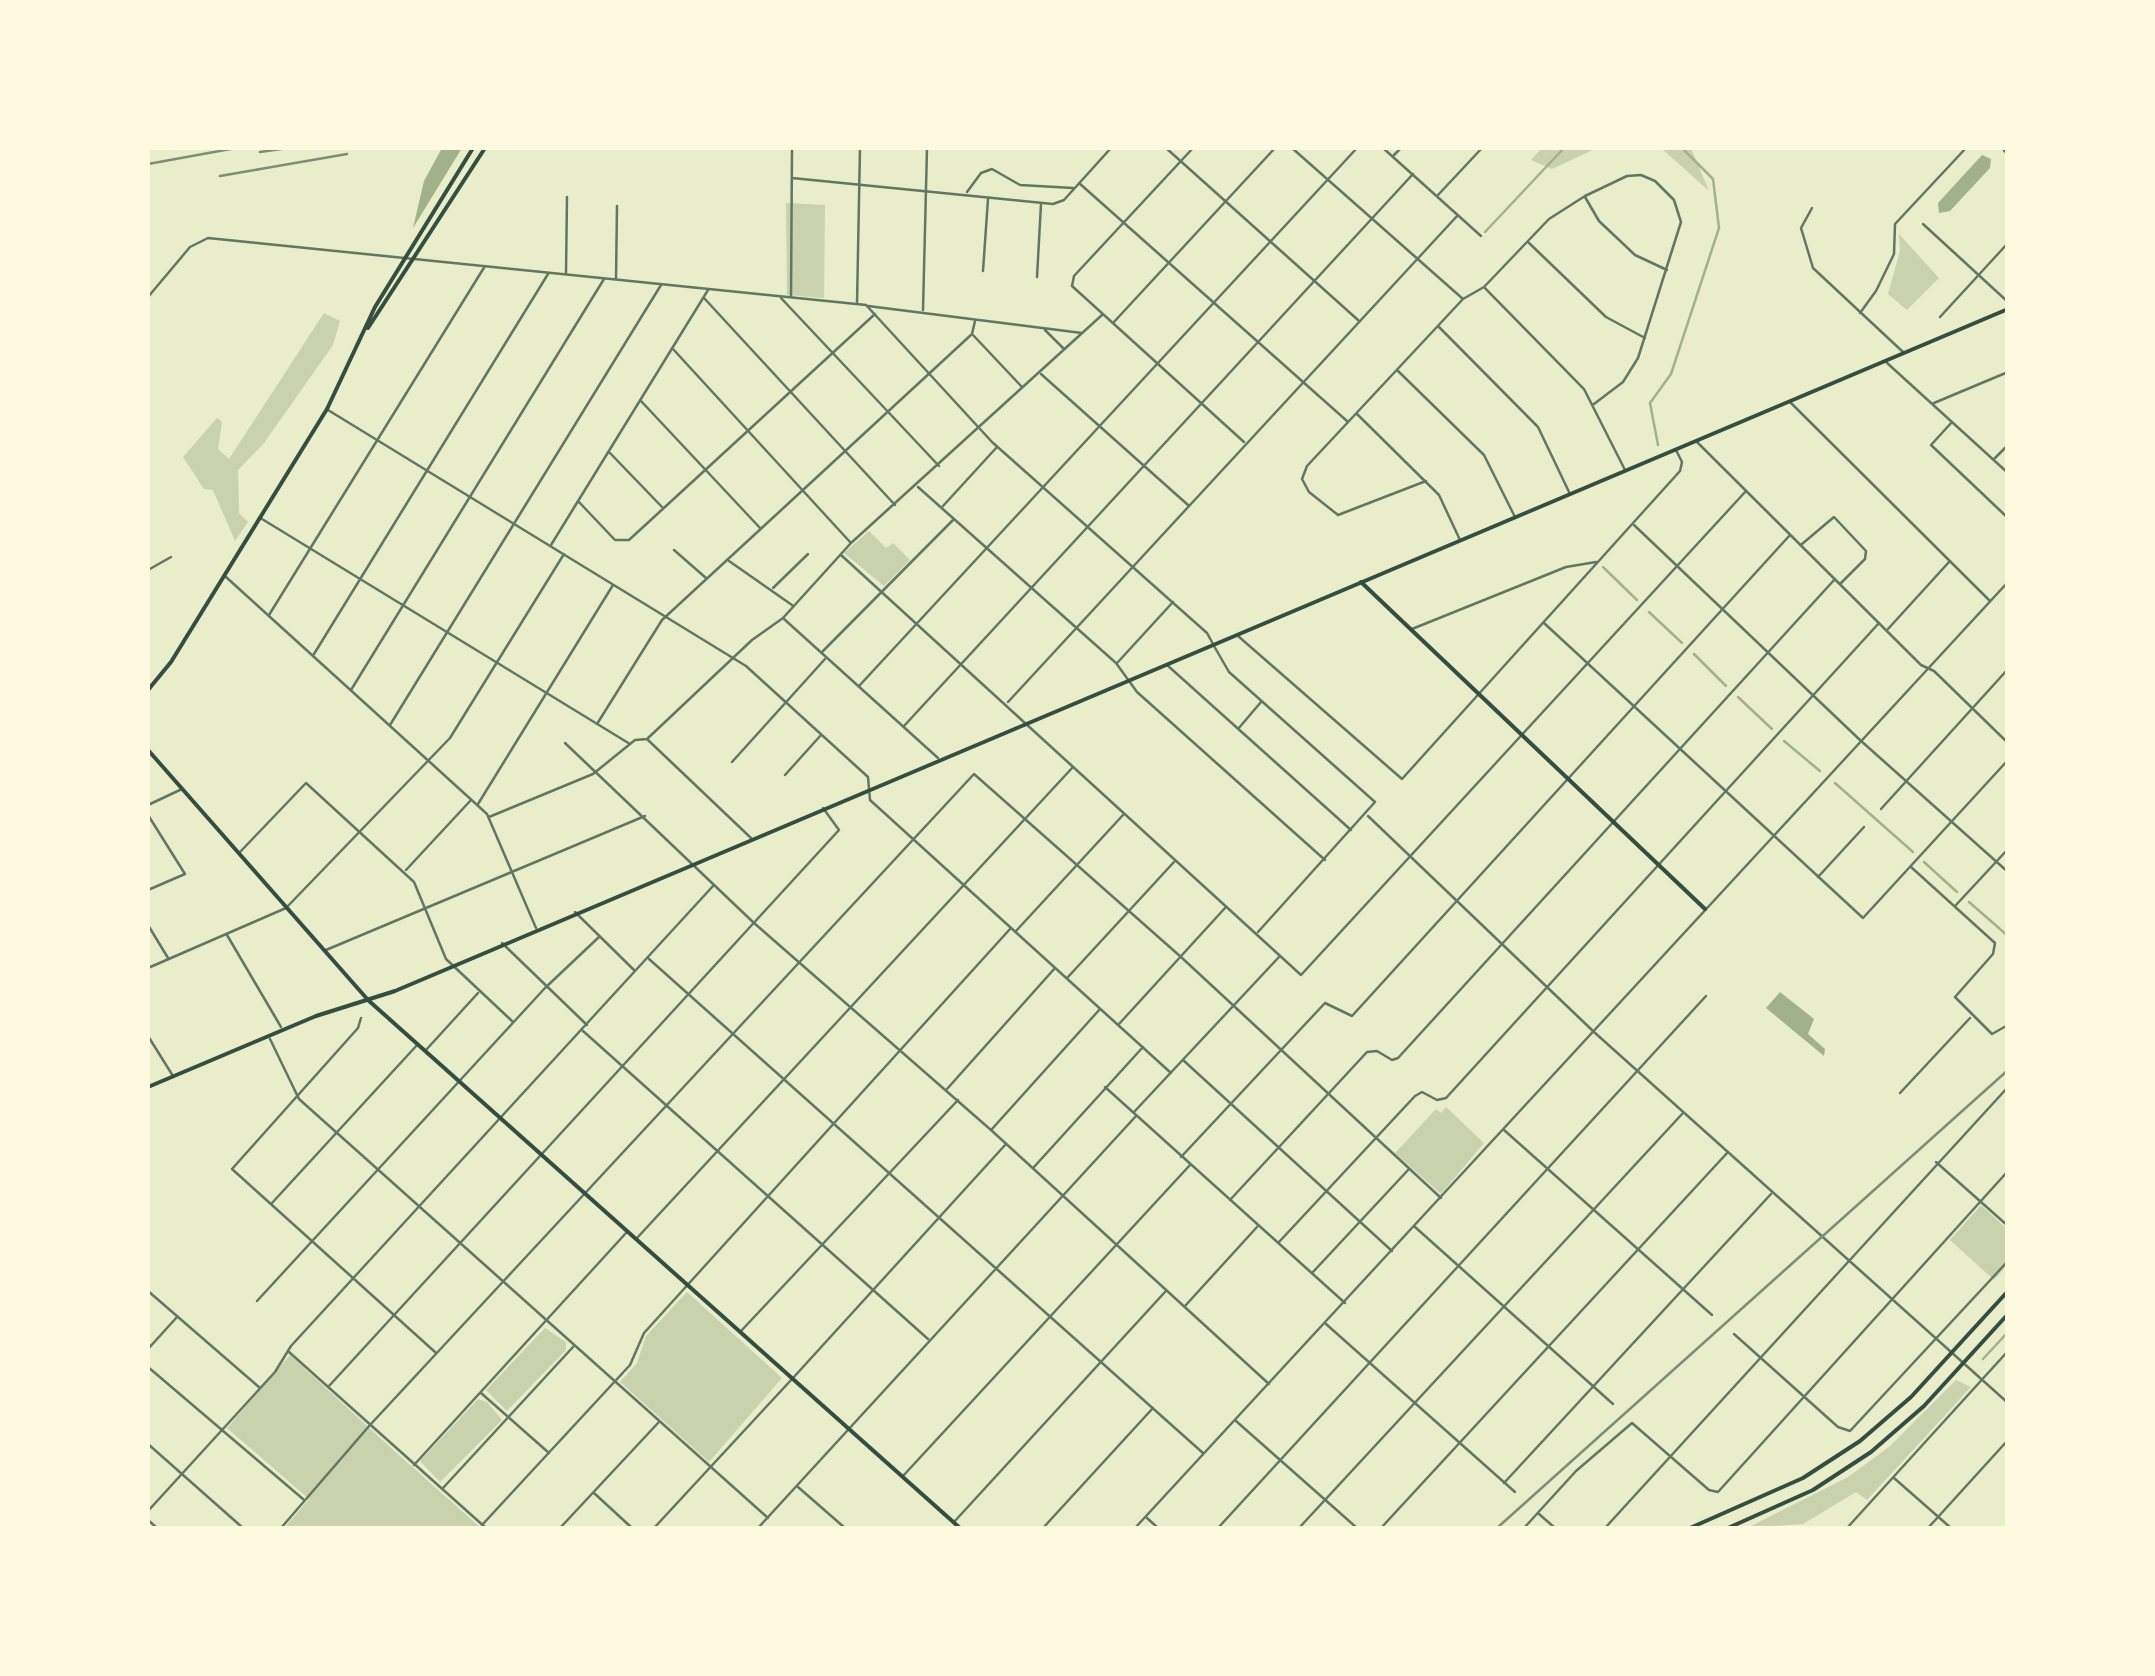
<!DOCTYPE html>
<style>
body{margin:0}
#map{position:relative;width:2155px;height:1676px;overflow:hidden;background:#e9edc9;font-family:"Roboto Condensed",sans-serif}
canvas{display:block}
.frame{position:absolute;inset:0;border:150px solid #fefae0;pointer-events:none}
</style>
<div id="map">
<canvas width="2155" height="1676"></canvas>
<div class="frame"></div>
</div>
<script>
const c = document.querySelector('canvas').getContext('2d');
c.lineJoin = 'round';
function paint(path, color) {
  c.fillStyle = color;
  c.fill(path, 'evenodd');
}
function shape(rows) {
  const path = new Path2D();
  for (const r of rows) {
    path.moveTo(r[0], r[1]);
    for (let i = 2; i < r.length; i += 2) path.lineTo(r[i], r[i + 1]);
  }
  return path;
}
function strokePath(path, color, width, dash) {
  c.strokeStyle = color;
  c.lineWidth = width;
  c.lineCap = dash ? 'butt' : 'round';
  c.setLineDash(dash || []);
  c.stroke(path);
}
const green = shape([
 [1542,148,1597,148,1552,169,1531,160],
 [1659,148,1691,148,1709,191,1661,148],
 [786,203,825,205,824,298,787,295],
 [1899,234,1939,278,1907,310,1888,294,1900,251],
 [324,313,340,321,333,345,264,443,238,470,239,513,248,522,235,541,213,490,204,489,183,457,217,418,222,422,218,449,229,459],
 [869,531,886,548,893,543,910,560,884,586,844,553],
 [1446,1107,1484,1143,1441,1194,1395,1153,1436,1109,1441,1113],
 [1981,1205,2007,1229,2007,1265,1994,1280,1950,1240],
 [687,1292,782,1378,709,1462,620,1382,637,1363,646,1336],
 [545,1328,566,1342,566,1350,507,1411,486,1390],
 [290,1355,391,1448,481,1528,284,1528,309,1499,227,1428],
 [1956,1380,1971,1387,1867,1500,1856,1492,1803,1524,1747,1528,1848,1477,1889,1447],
 [478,1399,487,1402,502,1420,440,1482,420,1461]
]);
const water = shape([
 [442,148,462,148,413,228,424,181],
 [1982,155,1991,159,1990,168,1950,211,1939,213,1938,203],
 [1780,992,1814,1019,1808,1034,1825,1049,1824,1056,1766,1008]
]);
const stream = shape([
 [1485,232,1564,148],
 [1658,445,1650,403,1671,374,1719,228,1713,179,1682,148],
 [1603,567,1637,600],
 [1649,612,1682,643],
 [1694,654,1726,686],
 [1738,697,1772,729],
 [1784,741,1820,771],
 [1835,783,1913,852],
 [1924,862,1957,892],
 [1969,902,2008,936],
 [1983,1359,2008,1332]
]);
const minor = shape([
 [1166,148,1358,320],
 [1193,148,1074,276,1072,286,1244,442],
 [1292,148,1463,299],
 [1383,148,1481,236],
 [2002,148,2008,155],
 [1394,155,1401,148],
 [792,178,1053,204,1064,200,1111,148],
 [1079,183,1347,421],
 [967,192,981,173,992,169,1020,185,1073,188],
 [1438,195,1482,148],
 [1585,197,1599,221,1635,255,1667,270],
 [1812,208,1801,228,1813,268,1903,352],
 [1923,224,2008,302],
 [1529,243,1606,317,1645,338],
 [983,271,988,199],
 [566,273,567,197],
 [1037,277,1041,204],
 [616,279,617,206],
 [1485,288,1584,389,1625,470],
 [791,296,792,148],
 [704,298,895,505],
 [781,298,939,466],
 [868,306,1082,333],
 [923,310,927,148],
 [1860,313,1876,291,1894,254,1895,224,1966,148],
 [1940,317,2008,243],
 [1113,323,1275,148],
 [1439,327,1538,427,1570,494],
 [1045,330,1064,349],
 [973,335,1022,387],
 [673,349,850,542],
 [1886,362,2008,473],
 [1398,371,1484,455,1515,517],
 [1041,374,1188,505],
 [641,401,761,529],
 [1790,402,1990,601],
 [1934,403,2008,372],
 [328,410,746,666,868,777,870,800,1171,1073],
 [1357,414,1439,495,1460,540],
 [1952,422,1931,445,2008,518],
 [1697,442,1921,665,1934,671,2008,743],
 [609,452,663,508],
 [1995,458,2008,445],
 [1426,481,1338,515,1309,492,1302,479,1307,466,1463,299,1484,287,1549,219,1585,196,1627,176,1641,175,1655,181,1674,200,1681,222,1638,358,1623,382,1594,404],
 [918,487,1116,663,1137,692,1325,860],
 [578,501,615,540,629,540,875,314],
 [943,506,997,447],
 [262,519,630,744],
 [1634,525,1860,740,2008,872],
 [1802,544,1834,517,1866,551,1865,559,1841,583],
 [551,545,708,290],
 [674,550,706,578],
 [841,555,1301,975,1746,491],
 [729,561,792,605],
 [148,570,171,557],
 [226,577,487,814,536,928],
 [773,588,808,554],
 [269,615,485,266],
 [784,619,938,758],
 [1544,623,1863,918,2008,760],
 [1412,629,1566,567,1596,562],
 [1888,629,1949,562],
 [1238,636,1402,779,1680,471,1682,462,1676,450],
 [1214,646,1229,672,1375,802,1258,932],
 [823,651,954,519],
 [314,654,548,274],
 [1118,662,1173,602],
 [1167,665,1351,830],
 [859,686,1357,148],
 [351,690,604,279],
 [1008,702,1458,215],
 [597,724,662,620,972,334,975,321],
 [390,725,661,285],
 [904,726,1413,174],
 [1238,729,1261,702],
 [648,740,751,838],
 [565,743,754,923,991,1130,1269,1384],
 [732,762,825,659],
 [785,775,821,735],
 [478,804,613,585],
 [148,805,182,789],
 [1881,809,2008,669],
 [148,815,185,874,148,890],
 [1368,816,1593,1031],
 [489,817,593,774,635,740,647,739,752,640,783,618,851,543,1102,315],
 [240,852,306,783,414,882,446,959,512,1021],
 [1911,867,1995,943,1993,954,1955,997,1992,1034,2008,1025],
 [406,870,471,800],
 [1818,877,1864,827],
 [1956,905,2008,849],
 [575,912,634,970],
 [148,925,168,958],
 [1016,931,1123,815],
 [227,935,281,1027],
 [502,943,587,1025],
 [326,950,645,816],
 [649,959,1203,1453],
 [148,968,286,908,450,738,564,554],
 [1068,977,1174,862],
 [361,1018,358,1028,232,1169,435,1352],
 [1119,1024,1225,908],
 [583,1031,928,1339],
 [148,1036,173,1076],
 [270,1039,299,1099,768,1518],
 [426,1050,478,993],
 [1183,1060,1392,1251],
 [1105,1087,1345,1303],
 [947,1089,1055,968],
 [1900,1093,1970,1018],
 [1134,1112,1279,957],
 [992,1129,1100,1009],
 [1504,1130,1712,1315],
 [1181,1157,1325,1003,1352,1016,1790,535],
 [1936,1162,2008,1226],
 [1034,1167,1143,1047],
 [1230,1200,1367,1052,1377,1051,1392,1060,1398,1058,1835,579],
 [272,1203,418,1044],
 [1415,1227,1613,1404],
 [637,1238,1073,767],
 [1279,1242,1415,1096,1422,1092,1437,1100,1446,1098,1879,623],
 [1313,1272,1409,1169],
 [148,1291,260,1388],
 [257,1301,545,988,599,937],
 [1185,1306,1257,1227],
 [1326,1324,1515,1492],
 [741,1331,958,1100],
 [1734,1334,1838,1427,1850,1431,2008,1261],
 [148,1349,177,1317],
 [289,1352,486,1528],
 [148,1367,303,1499],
 [793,1378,1006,1144],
 [329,1386,839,830,823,808],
 [481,1393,549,1453],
 [1236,1421,1357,1528],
 [148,1444,243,1528],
 [414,1465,626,1233],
 [903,1476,1190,1165],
 [1894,1478,1951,1528],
 [1504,1483,1771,1194],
 [798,1487,845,1528],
 [443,1488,573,1347],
 [594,1493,632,1528],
 [148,1511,275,1372,291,1346,713,886],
 [1539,1514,1555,1528],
 [1147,1518,1158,1528],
 [148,1520,157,1528],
 [954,1522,1165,1292],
 [482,1525,630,1365,644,1333,1010,929],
 [281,1528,370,1425,974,774,1181,957,1441,1198],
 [560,1528,658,1423],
 [758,1528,1136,1116],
 [1043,1528,1153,1408],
 [1218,1528,1706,996],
 [1299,1528,1683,1113],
 [1381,1528,1728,1152],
 [1524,1528,1576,1471,1632,1423,1709,1490,1718,1492,2008,1171],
 [1605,1528,2008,1087],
 [1847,1528,2008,1351],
 [1928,1528,2008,1440]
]);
const tertiary = shape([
 [148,297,190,247,208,238,866,305,992,442,1207,633,1213,644],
 [857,304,860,148],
 [1594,1032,2008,1403],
 [654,1528,792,1379],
 [1135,1528,2008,582]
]);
const secondary = shape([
 [1361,582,1705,909],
 [148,750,368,1000,960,1528]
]);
const primary = shape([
 [368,328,485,148],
 [148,690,171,662,327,409,375,307,473,148],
 [148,1087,316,1016,395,991,2008,309]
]);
const trunk = shape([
 [1690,1528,1803,1478,1860,1441,1911,1397,2008,1291],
 [1728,1528,1813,1490,1871,1452,1924,1406,2008,1314]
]);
const rail = shape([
 [260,152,288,148],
 [148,164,236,148],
 [220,176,347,154],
 [1497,1528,2008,1070]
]);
paint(green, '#cad2ad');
paint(water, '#a3b18a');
strokePath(stream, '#a3b18a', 2.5);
strokePath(minor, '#617663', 2.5);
strokePath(tertiary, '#617663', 2.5);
strokePath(secondary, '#344e41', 4);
strokePath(primary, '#344e41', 4);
strokePath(trunk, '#344e41', 4);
strokePath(rail, '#7c8e77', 2.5);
</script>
